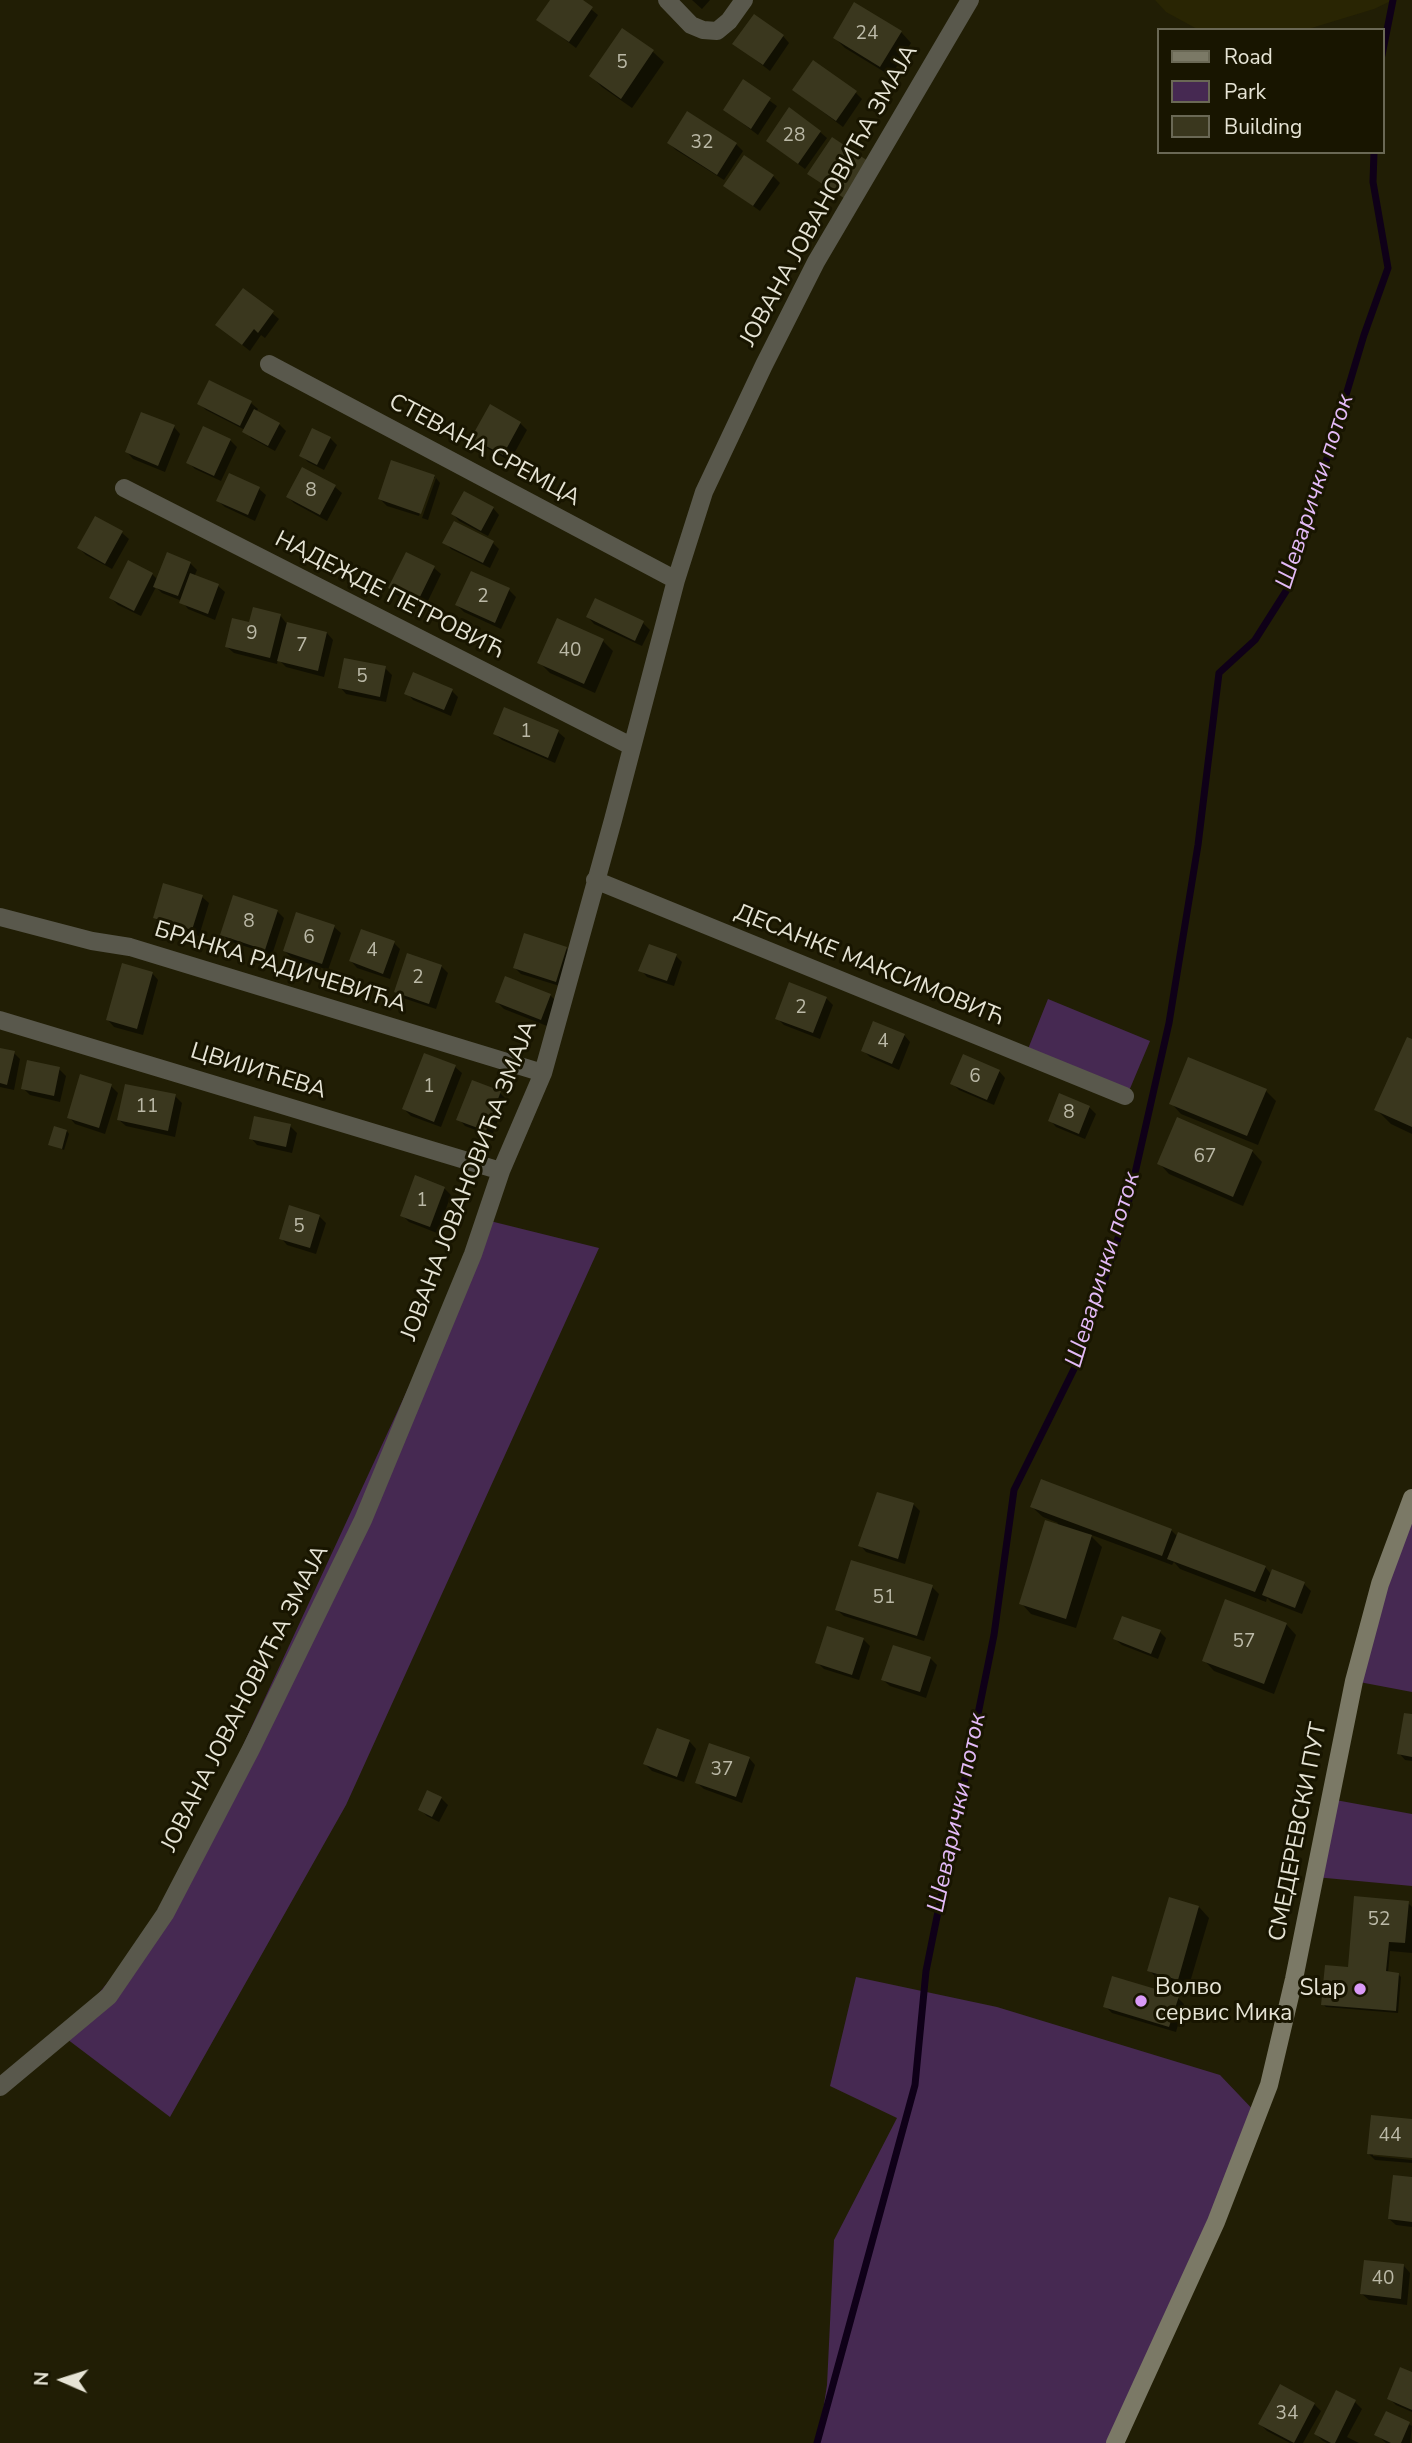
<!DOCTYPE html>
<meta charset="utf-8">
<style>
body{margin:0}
#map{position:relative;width:1412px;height:2443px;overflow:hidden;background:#211e05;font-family:"Nunito Sans",sans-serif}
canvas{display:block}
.legend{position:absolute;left:1157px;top:28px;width:228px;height:126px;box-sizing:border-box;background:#181500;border:2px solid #6a6855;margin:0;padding:9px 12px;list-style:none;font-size:21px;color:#e6e4d5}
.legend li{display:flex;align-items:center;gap:14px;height:35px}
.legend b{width:35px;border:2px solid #6a6855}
.north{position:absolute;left:28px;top:2345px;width:70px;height:70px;-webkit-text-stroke:5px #181500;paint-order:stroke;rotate:273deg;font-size:19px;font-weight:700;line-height:28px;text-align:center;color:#e6e4d5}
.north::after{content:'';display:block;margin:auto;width:24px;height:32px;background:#e6e4d5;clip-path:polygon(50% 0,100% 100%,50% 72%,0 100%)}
</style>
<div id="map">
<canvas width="1412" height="2443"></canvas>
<ul class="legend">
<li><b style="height:9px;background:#7b7966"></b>Road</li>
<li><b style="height:19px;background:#462952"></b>Park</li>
<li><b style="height:19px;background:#3a371e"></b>Building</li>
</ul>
<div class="north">N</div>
</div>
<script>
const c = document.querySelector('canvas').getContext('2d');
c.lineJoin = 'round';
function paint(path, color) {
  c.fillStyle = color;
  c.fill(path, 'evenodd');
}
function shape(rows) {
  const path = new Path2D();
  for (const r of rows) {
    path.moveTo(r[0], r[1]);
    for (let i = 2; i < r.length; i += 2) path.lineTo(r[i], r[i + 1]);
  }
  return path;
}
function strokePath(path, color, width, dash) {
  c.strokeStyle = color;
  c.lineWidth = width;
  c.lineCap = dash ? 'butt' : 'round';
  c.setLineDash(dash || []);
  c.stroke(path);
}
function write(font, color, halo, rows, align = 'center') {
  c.font = font + ' "Nunito Sans",sans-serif';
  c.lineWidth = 6;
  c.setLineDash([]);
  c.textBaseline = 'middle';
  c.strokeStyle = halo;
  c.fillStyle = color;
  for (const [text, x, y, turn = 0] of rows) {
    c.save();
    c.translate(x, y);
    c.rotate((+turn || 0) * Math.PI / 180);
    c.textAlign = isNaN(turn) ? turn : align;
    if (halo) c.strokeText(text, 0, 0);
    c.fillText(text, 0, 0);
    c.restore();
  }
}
const built = shape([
 [1155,0,1393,0,1374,9,1305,30,1199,30,1166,12]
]);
const green = shape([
 [1048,999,1150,1041,1129,1091,1028,1049],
 [486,1220,599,1248,346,1805,170,2117,63,2036,165,1914],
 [1412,1498,1412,1692,1354,1681],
 [1330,1799,1412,1814,1412,1886,1315,1877],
 [856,1977,997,2007,1220,2075,1259,2116,1115,2443,818,2443,827,2385,834,2240,897,2118,830,2086]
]);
const shadow = shape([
 [552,0,580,0,598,15,576,48,539,20],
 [692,0,710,0,702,9],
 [623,30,653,52,664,62,632,108,602,87,591,76],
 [901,32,911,43,891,76,845,48,835,38],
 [783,36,789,43,770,71,735,44],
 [743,82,777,106,758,135,725,110],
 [794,90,856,93,862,99,843,127],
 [820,132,827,138,805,169,775,147],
 [669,143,736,144,743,151,724,180,676,150],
 [773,176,780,183,760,211,725,186],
 [272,313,279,319,265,338,261,335,250,351,217,325],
 [199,403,251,403,258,409,256,412,279,424,286,431,275,451,251,438,245,430,206,410],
 [520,423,527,430,510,461,480,444,473,437],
 [174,427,180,434,165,472,133,459,127,452],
 [330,438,337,445,324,470,308,462,301,455],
 [230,440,237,447,221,481,195,469,188,462],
 [302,469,335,487,342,493,327,521,294,503,288,497],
 [434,476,435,478,432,478,419,516,387,506,380,499],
 [436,478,440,483,428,520,422,518],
 [259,489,266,495,255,521,225,507,218,501],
 [493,508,499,515,488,536,459,521,453,514],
 [95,518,122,533,129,539,112,569,86,555,79,548],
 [445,542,493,543,499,549,490,568,451,549],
 [407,554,434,568,441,574,424,609,397,595,390,588],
 [190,563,197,570,194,577,218,586,225,592,215,620,188,609,182,601,162,593,156,587,141,616,118,605,111,598,152,574,158,580],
 [472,573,509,590,516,597,501,629,464,612,457,605],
 [596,600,643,623,650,630,642,646,594,624,588,617],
 [280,615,286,623,327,633,333,640,324,677,286,667,278,659,277,664,234,653,227,647,250,624],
 [603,641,613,651,595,693,550,673,539,662],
 [385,668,392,675,386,702,346,694,340,687],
 [452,691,458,697,451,716,413,700,407,693],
 [505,709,558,732,565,738,555,763,502,740,495,734],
 [202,897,209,903,199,936,162,925,155,918],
 [277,911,284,918,272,955,229,941,222,934],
 [334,927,341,933,328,970,292,958,285,951],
 [394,943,400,949,390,979,357,968,351,961],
 [566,948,573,955,563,987,521,974,514,967],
 [676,956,682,962,674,986,647,977,641,970],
 [441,966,448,973,436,1009,403,998,396,991],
 [152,973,158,980,143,1035,114,1027,108,1020],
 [550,995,557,1002,547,1026,504,1009,497,1002],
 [826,998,833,1005,820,1039,784,1025,777,1018],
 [904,1035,910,1042,899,1070,870,1057,863,1050],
 [1412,1041,1412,1134,1391,1124,1377,1110],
 [0,1049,14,1053,20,1059,14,1090,0,1087],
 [455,1067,462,1073,441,1127,411,1116,404,1109],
 [59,1069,66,1076,60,1102,30,1095,23,1088],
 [999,1071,1005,1078,994,1105,959,1090,952,1083],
 [111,1086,118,1093,105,1134,75,1124,69,1117],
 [1266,1091,1276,1101,1258,1145,1181,1114,1171,1103],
 [500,1093,506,1099,492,1136,465,1126,459,1119],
 [175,1096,182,1103,175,1137,126,1126,119,1120],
 [1089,1107,1096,1114,1085,1139,1056,1127,1050,1120],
 [290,1126,297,1133,292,1153,257,1145,251,1138],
 [67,1131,69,1134,64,1150,50,1144],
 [1252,1151,1262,1162,1243,1206,1169,1174,1159,1163],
 [444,1188,451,1195,437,1233,409,1222,402,1215],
 [319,1216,326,1223,316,1254,287,1245,281,1238],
 [913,1504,920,1511,905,1564,866,1552,860,1545],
 [1032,1507,1171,1530,1178,1537,1265,1567,1272,1575,1304,1584,1311,1591,1302,1614,1271,1602,1267,1598,1266,1602,1180,1569,1174,1562,1172,1565,1089,1534,1102,1547,1076,1628,1031,1614,1021,1603,1058,1523,1043,1517],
 [932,1587,939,1594,924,1641,844,1616,837,1610],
 [1286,1624,1296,1635,1274,1694,1214,1671,1204,1660],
 [1160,1632,1166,1638,1158,1659,1122,1645,1115,1639],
 [863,1639,870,1646,859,1680,824,1669,817,1662],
 [930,1658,937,1665,926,1698,890,1686,883,1680],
 [1412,1716,1412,1761,1405,1760,1399,1753],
 [658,1730,690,1742,696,1749,684,1782,652,1771,645,1764],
 [749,1758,755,1765,742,1803,704,1789,697,1783],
 [441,1798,448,1805,439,1822,427,1816,420,1809],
 [1408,1903,1412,1907,1412,1953,1390,1951,1388,1973,1398,1974,1401,1977,1398,2013,1326,2007,1323,2004,1349,1969],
 [1199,1907,1209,1918,1188,1989,1160,1981,1149,1970],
 [1178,1998,1184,2004,1176,2032,1112,2013,1105,2006],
 [1412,2121,1412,2156,1373,2152,1373,2156,1412,2160,1412,2163,1375,2160,1368,2153],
 [1412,2179,1412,2227,1396,2225,1389,2219],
 [1404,2266,1410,2273,1407,2305,1369,2300,1362,2294],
 [1412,2374,1412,2412,1396,2405,1389,2398],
 [1355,2402,1362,2409,1347,2437,1359,2443,1327,2443,1323,2441,1316,2434],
 [1314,2404,1321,2411,1303,2443,1290,2443,1267,2431,1260,2424],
 [1387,2413,1412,2426,1410,2443,1386,2443,1377,2435]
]);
const stream = shape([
 [1382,55,1393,0],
 [817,2443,915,2085,926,1971,994,1635,1014,1490,1080,1357,1126,1213,1169,1023,1198,845,1219,673,1255,640,1288,588,1364,335,1388,268,1373,182,1374,152]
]);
const building = shape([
 [550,0,583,0,593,7,569,42,536,20],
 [854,2,902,31,880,67,833,38],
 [754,14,784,35,763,65,732,44],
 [622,28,654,50,621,99,589,76],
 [813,60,857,91,836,121,792,90],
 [743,79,771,98,751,129,723,110],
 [789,107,821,131,798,164,766,141],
 [687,111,737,143,717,175,667,143],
 [832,137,871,163,847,200,807,174],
 [744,155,774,175,753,206,723,186],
 [243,288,274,311,258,333,254,329,242,345,215,325],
 [209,380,252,401,240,426,197,404],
 [490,404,521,422,503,455,471,438],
 [254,409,280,423,268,446,242,432],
 [141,412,175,425,158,466,125,452],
 [203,426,231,439,214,476,186,463],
 [312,428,331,437,317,465,299,456],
 [391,460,435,475,421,514,378,499],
 [302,467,336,485,320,515,286,497],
 [229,473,260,487,248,515,216,501],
 [464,491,494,507,481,531,451,514],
 [95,516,123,531,105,564,77,548],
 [454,521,494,541,483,563,442,543],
 [167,552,191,562,178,596,153,587],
 [406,552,435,566,417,603,388,588],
 [128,560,153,573,134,611,109,598],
 [471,571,510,588,495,623,455,605],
 [190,573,219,584,208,614,179,603],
 [595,598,644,621,635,641,586,617],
 [253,607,281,614,270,658,225,647,232,618,249,622],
 [557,618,604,639,584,684,537,663],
 [287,622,327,632,318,671,277,661],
 [344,658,386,666,380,697,338,688],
 [413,672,453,689,444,710,404,694],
 [504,707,559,730,548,758,493,734],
 [163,883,203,895,192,930,153,918],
 [233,895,278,910,265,950,220,935],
 [296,912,335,925,322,964,283,951],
 [361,929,395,941,383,974,349,961],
 [524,933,567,947,556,982,513,968],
 [649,944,677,954,667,981,638,971],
 [407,953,442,965,429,1004,394,992],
 [122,963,153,972,137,1029,106,1020],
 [505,976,551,994,541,1020,495,1002],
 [789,982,827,997,813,1033,775,1019],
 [873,1021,905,1034,892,1064,861,1051],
 [1407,1037,1412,1039,1412,1127,1374,1110],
 [0,1048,15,1051,7,1085,0,1083],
 [424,1053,456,1065,434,1122,402,1109],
 [963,1054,1000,1070,987,1100,950,1084],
 [1188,1057,1267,1089,1247,1136,1169,1104],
 [27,1060,60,1067,54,1096,21,1089],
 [80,1074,112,1084,99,1128,67,1118],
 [472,1080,501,1091,486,1131,456,1120],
 [125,1084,176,1094,168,1131,117,1120],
 [1059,1093,1090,1106,1079,1134,1048,1121],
 [254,1116,291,1124,286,1147,249,1139],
 [1177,1117,1253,1150,1233,1197,1157,1164],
 [54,1126,67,1130,62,1149,48,1145],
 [415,1175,445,1187,430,1227,400,1216],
 [289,1205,320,1215,310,1248,279,1239],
 [1041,1479,1172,1529,1162,1556,1030,1507],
 [877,1492,914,1503,898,1559,858,1546],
 [1045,1520,1092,1535,1066,1619,1019,1604],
 [1178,1532,1266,1566,1255,1592,1167,1559],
 [851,1560,933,1585,917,1636,835,1610],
 [1272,1569,1305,1582,1295,1608,1262,1595],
 [1225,1599,1287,1623,1264,1684,1202,1661],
 [1122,1616,1161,1630,1151,1654,1113,1639],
 [827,1626,864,1638,852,1675,815,1663],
 [893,1645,931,1657,920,1692,881,1680],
 [1404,1713,1412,1714,1412,1757,1397,1754],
 [657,1728,690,1740,677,1777,643,1764],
 [709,1743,750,1757,736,1797,695,1783],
 [427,1790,442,1797,432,1817,418,1810],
 [1354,1896,1409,1901,1405,1943,1389,1942,1386,1971,1399,1973,1396,2011,1321,2005,1325,1965,1348,1967],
 [1169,1897,1199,1906,1178,1980,1147,1971],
 [1112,1976,1179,1996,1169,2027,1103,2007],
 [1371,2115,1412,2119,1412,2158,1367,2154],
 [1393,2175,1412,2177,1412,2222,1388,2219],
 [1364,2260,1404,2264,1401,2299,1360,2294],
 [1400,2367,1412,2372,1412,2410,1387,2399],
 [1280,2384,1315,2403,1294,2443,1258,2424],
 [1336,2390,1356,2400,1335,2443,1331,2443,1314,2434],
 [1386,2411,1410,2422,1401,2443,1391,2443,1374,2435]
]);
const street = shape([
 [667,0,691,25,703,30,717,31,729,21,744,0],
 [269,364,676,580],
 [124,488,631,746],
 [595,880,1125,1096],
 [0,917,92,941,130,947,543,1073],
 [0,1020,501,1171],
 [0,2087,109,1996,165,1914,251,1749,363,1520,473,1254,501,1171,543,1073,613,820,676,580,704,492,764,365,816,262,970,0]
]);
const secondary = shape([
 [1115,2443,1216,2222,1269,2085,1294,1979,1354,1681,1380,1584,1412,1498]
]);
const markers = [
 [1360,1989,7,"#da9af7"],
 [1141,2001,7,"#da9af7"]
];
const numberNames = [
 ["24",867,34],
 ["5",622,63],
 ["28",794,136],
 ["32",702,143],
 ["8",311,491],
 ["2",483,597],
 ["9",252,634],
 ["7",302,646],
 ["40",570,651],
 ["5",362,677],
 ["1",526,732],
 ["8",249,922],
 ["6",309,938],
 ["4",372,951],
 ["2",418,978],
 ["2",801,1008],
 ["4",883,1042],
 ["6",975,1077],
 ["1",429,1087],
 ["11",147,1107],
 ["8",1069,1113],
 ["67",1205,1157],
 ["1",422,1201],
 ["5",299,1227],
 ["51",884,1598],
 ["57",1244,1642],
 ["37",722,1770],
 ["52",1379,1920],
 ["44",1390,2136],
 ["40",1383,2279],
 ["34",1287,2414]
];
const streetNames = [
 ["ЈОВАНА ЈОВАНОВИЋА ЗМАЈА",830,196,-61],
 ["СТЕВАНА СРЕМЦА",484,451,28],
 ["НАДЕЖДЕ ПЕТРОВИЋ",389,596,27],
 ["ДЕСАНКЕ МАКСИМОВИЋ",869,966,22],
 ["БРАНКА РАДИЧЕВИЋА",280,968,17],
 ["ЦВИЈИЋЕВА",258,1072,17],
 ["ЈОВАНА ЈОВАНОВИЋА ЗМАЈА",470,1181,-69],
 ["ЈОВАНА ЈОВАНОВИЋА ЗМАЈА",246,1699,-63],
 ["СМЕДЕРЕВСКИ ПУТ",1299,1832,-79]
];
const poiNames = [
 ["Волво",1155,1988],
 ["сервис Мика",1155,2014],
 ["Slap",1346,1989,"right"]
];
const waterNames = [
 ["Шеварички поток",1316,492,-72],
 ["Шеварички поток",1104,1270,-73],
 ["Шеварички поток",958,1813,-78]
];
paint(built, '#292503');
paint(green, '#462952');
paint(shadow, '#0007');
strokePath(stream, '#0f0018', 7);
paint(building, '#3a371e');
strokePath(street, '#59584c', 18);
strokePath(secondary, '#7b7966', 18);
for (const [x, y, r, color] of markers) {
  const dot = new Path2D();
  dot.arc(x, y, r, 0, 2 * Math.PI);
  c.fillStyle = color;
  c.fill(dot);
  strokePath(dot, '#181500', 2.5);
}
write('19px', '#bbb9a7', null, numberNames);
write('23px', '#e6e4d5', '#181500', streetNames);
write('23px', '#e6e4d5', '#181500', poiNames, 'left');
write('italic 24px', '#e3baf7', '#181500', waterNames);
</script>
